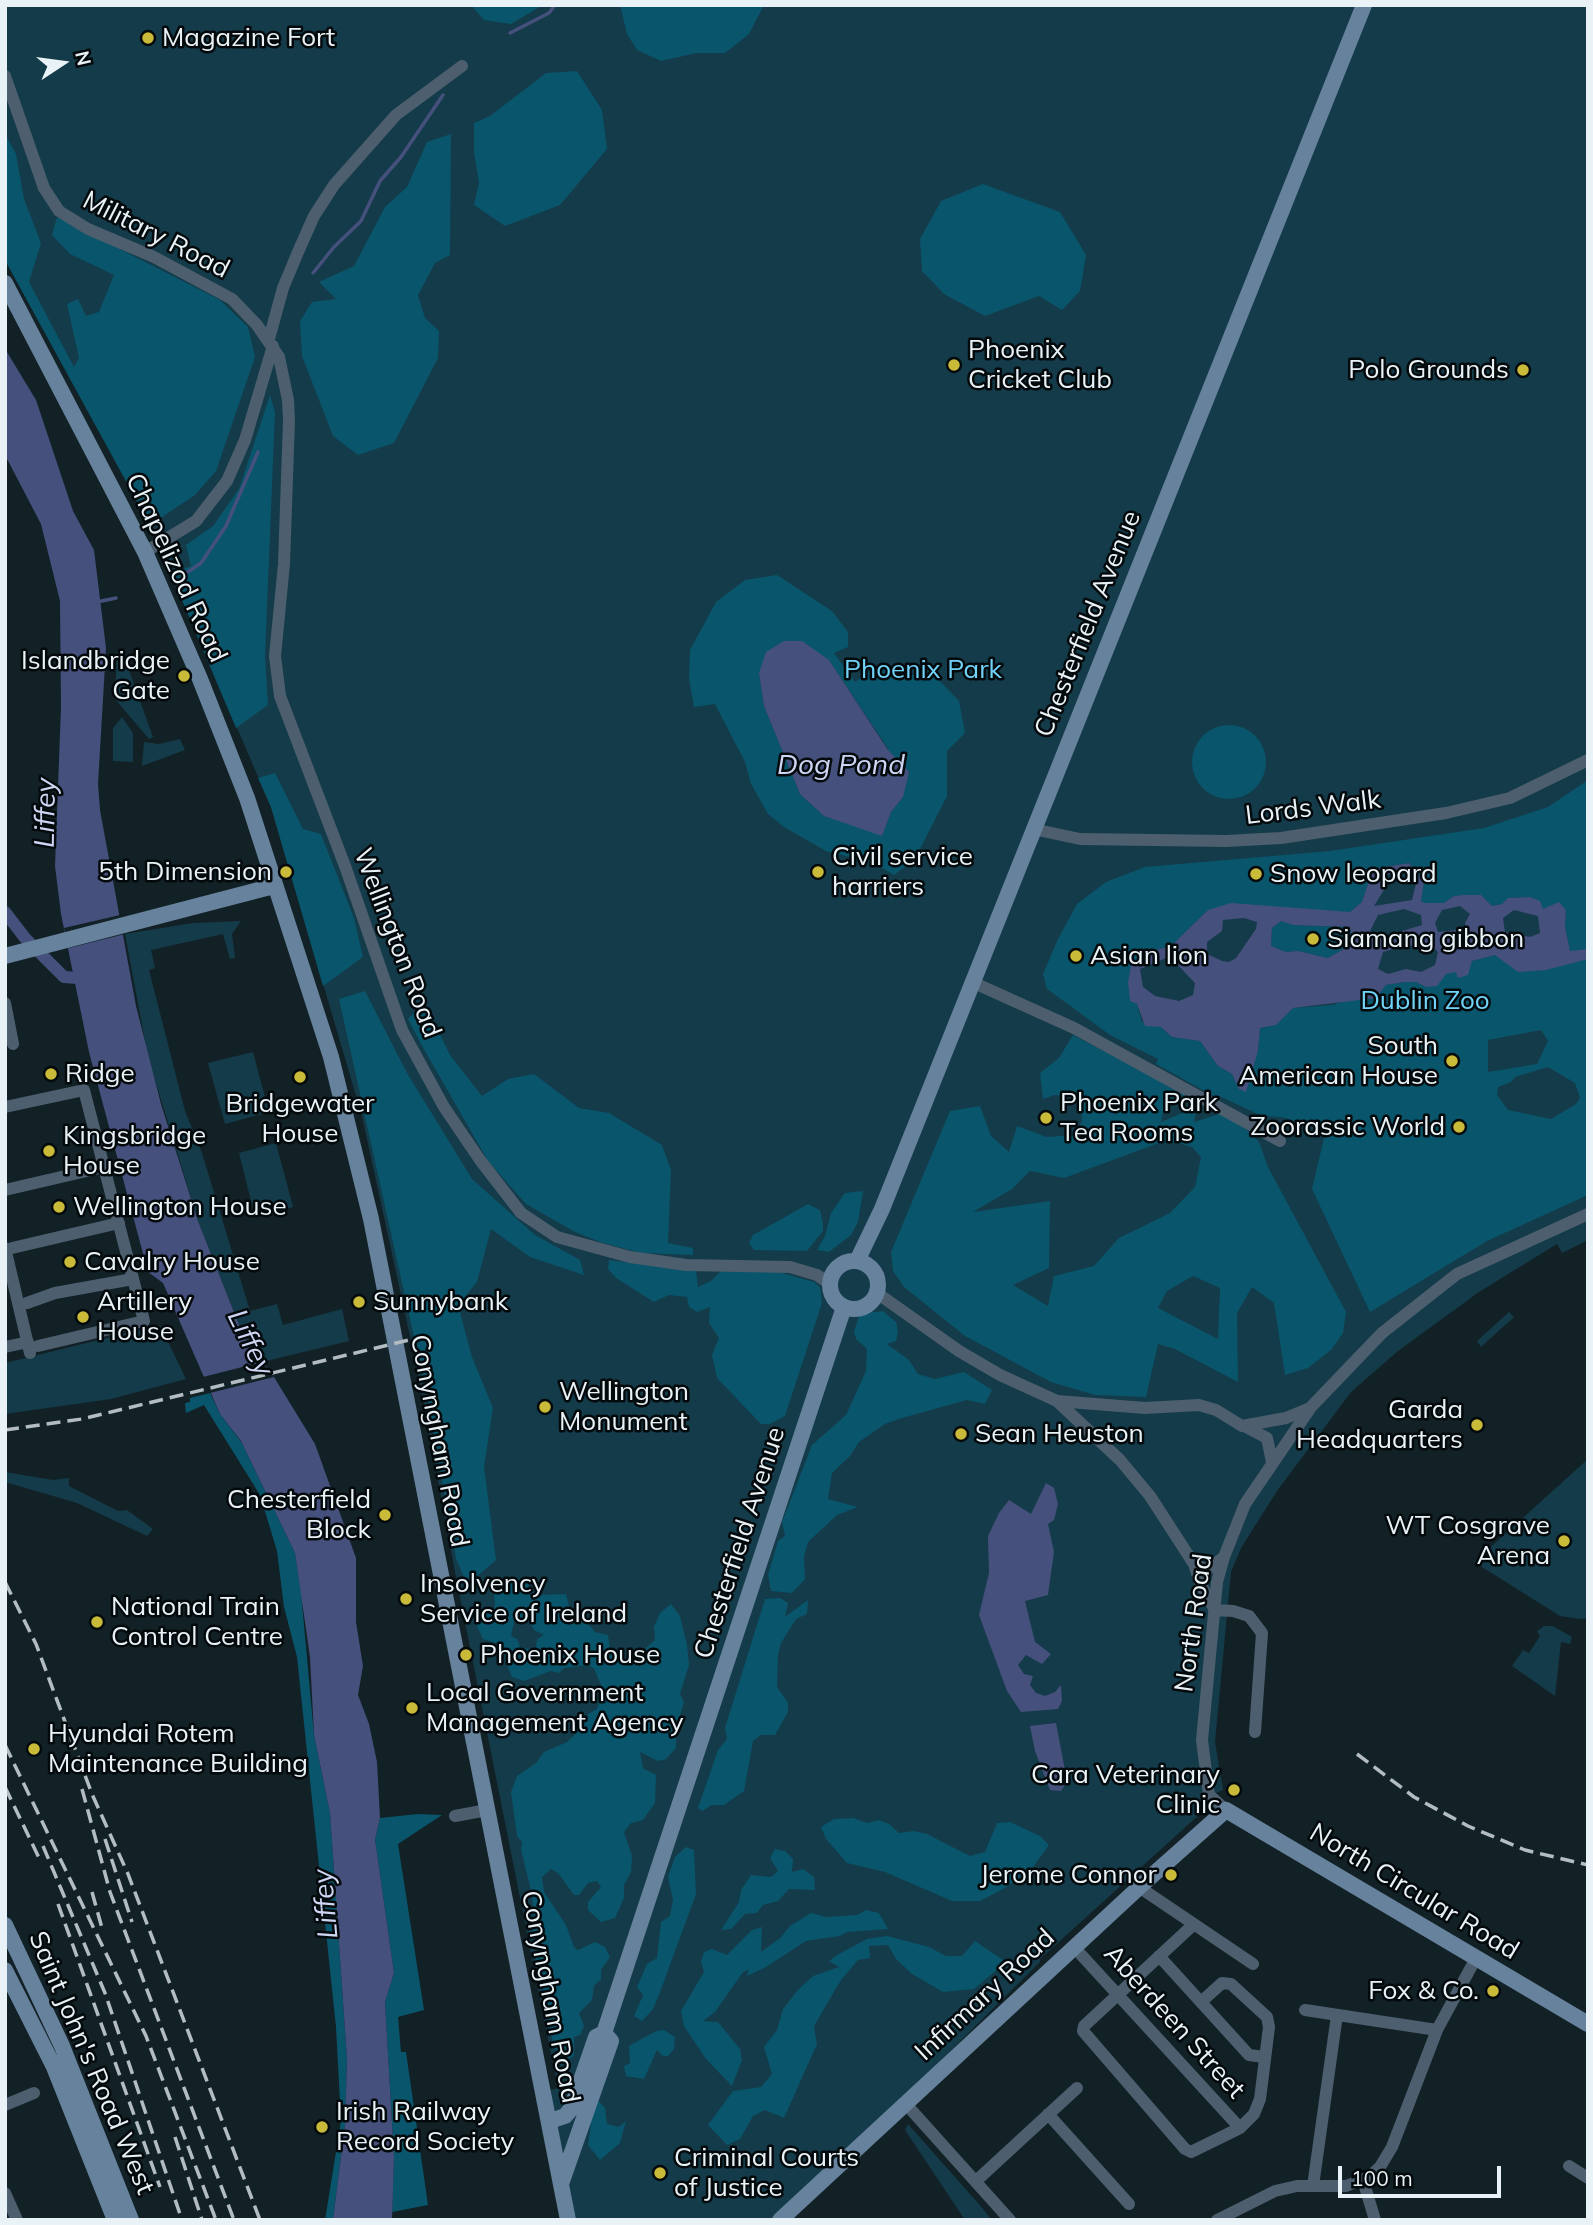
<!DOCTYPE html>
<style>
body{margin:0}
#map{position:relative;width:1593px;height:2225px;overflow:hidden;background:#122126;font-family:Mulish,sans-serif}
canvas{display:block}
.frame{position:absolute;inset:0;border:7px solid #e9f2f6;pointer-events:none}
.north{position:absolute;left:28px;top:28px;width:70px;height:70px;-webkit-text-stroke:5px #04090c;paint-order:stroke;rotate:77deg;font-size:19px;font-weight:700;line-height:28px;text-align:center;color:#e9f2f6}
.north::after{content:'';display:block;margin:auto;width:24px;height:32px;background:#e9f2f6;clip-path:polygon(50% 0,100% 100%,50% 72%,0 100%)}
.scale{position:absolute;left:1338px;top:2166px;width:163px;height:32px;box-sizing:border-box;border:4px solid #e9f2f6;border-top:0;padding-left:9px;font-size:21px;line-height:24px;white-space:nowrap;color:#e9f2f6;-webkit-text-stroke:5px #04090c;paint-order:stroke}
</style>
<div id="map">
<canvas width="1593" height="2225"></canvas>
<div class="frame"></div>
<div class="north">N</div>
<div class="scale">100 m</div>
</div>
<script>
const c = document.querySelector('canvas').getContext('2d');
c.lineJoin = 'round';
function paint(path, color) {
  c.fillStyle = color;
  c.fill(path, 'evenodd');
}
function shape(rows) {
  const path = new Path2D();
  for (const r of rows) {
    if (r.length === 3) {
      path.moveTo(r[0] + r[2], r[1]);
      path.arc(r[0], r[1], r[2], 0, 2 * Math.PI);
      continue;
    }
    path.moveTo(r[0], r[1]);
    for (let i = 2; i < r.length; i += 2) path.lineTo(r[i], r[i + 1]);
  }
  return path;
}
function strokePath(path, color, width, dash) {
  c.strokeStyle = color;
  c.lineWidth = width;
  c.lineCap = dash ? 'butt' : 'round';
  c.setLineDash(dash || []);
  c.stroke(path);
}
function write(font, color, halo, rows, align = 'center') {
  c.font = font + ' Mulish,sans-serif';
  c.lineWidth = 5;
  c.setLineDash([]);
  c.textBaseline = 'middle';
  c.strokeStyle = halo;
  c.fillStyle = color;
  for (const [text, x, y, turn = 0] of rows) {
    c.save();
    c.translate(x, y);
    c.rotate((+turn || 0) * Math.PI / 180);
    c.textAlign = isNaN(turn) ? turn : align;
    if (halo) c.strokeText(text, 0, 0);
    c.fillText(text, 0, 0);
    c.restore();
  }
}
const green = shape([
 [5,5,1588,5,1588,1240,1562,1253,1557,1244,1479,1292,1398,1351,1351,1392,1277,1491,1241,1548,1231,1572,1215,1742,1223,1790,1202,1799,1204,1806,1201,1813,1040,1959,1040,1962,901,2100,769,2220,568,2220,544,2092,558,2088,455,1572,418,1373,362,1116,271,807,150,525,5,260],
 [121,648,153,737,149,739,115,699,117,652],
 [122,717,133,733,133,762,113,761,113,728],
 [180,739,185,750,142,766,144,742,159,744],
 [241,921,232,934,235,958,230,959,223,934,151,950,155,968,149,970,185,1111,202,1153,250,1311,277,1304,283,1325,342,1309,349,1341,262,1362,243,1335,198,1221,148,1057,125,934,193,923],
 [253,1052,269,1112,225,1124,208,1063],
 [276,1143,293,1207,255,1217,239,1153],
 [1509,1312,1514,1317,1481,1347,1477,1341],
 [160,1325,186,1379,111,1399,5,1414,5,1363],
 [1588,1459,1588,1618,1580,1619,1560,1616,1474,1562],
 [5,1472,53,1480,69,1478,69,1486,118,1511,127,1510,153,1529,147,1536,77,1503,5,1482],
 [1544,1626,1553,1626,1572,1637,1570,1644,1561,1642,1555,1696,1512,1666,1523,1650,1529,1653,1540,1636,1537,1631],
 [908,2124,978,2203,992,2220,965,2220,905,2130]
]);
const forest = shape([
 [471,5,543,5,511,24,484,20],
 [620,5,764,5,749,34,725,53,697,53,661,61,637,50,627,34],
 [577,71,602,110,607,149,560,205,505,226,474,205,479,183,474,152,474,123,490,116,546,73],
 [5,134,16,154,24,199,41,243,29,282,74,367,79,358,67,304,78,299,86,316,99,312,114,275,70,254,52,235,57,217,220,300,248,327,255,357,216,471,195,495,150,525,5,260],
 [451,134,450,255,435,263,418,295,425,318,439,331,438,358,394,443,358,455,333,436,302,356,300,321,312,302,336,299,319,282,354,266,385,207,407,187,427,142],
 [983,184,1060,212,1086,255,1080,291,1062,310,1039,296,985,316,944,294,922,271,920,239,941,201],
 [270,395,275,412,265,656,268,705,236,728,171,574,191,566,186,545,213,526,239,489],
 [777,575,832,611,848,632,848,647,834,653,855,682,875,668,912,675,935,676,959,701,965,733,947,751,947,796,915,859,894,875,874,863,826,851,784,827,768,814,751,784,745,762,715,704,694,707,689,679,690,650,716,602,745,580],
 [829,660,887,747,903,797,891,812,882,835,824,816,800,794,764,706,759,673],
 [1229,762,37],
 [275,773,303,829,321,834,354,918,363,957,323,986,271,807,258,778],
 [1588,780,1588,949,1584,951,1570,951,1565,927,1566,910,1543,909,1531,897,1508,898,1502,904,1492,906,1481,895,1454,896,1444,903,1424,903,1421,901,1424,882,1409,863,1373,869,1362,902,1350,912,1208,910,1170,947,1159,949,1138,959,1137,1004,1142,1022,1161,1027,1172,1037,1200,1041,1218,1066,1232,1074,1239,1089,1258,1051,1260,1028,1276,1025,1293,1008,1333,1005,1386,985,1405,982,1416,982,1426,987,1446,974,1468,968,1472,961,1495,955,1588,959,1588,1195,1487,1241,1370,1312,1312,1189,1326,1130,1281,1117,1262,1116,1219,1096,1217,1098,1156,1064,1158,1059,1110,1035,1047,989,1043,974,1058,939,1077,904,1106,882,1145,867,1330,851,1484,828,1548,807],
 [1541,1030,1548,1041,1537,1064,1488,1072,1488,1040],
 [1548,1067,1575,1083,1580,1098,1576,1104,1551,1119,1508,1110,1497,1095,1498,1087,1511,1082,1515,1077],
 [1281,921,1293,925,1350,927,1352,935,1342,950,1328,958,1298,951,1286,952,1271,946,1272,928],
 [365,991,407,1073,472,1179,535,1235,580,1260,584,1275,530,1257,491,1229,477,1282,458,1305,472,1357,493,1408,484,1467,496,1560,467,1585,456,1558,426,1391,339,999],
 [417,1009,430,1014,450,1055,482,1096,508,1079,534,1074,579,1108,609,1113,662,1145,671,1170,668,1243,693,1248,693,1255,641,1253,603,1243,575,1232,526,1204,488,1161,421,1044,408,1019],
 [1073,1035,1192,1097,1165,1104,1161,1122,1197,1107,1194,1122,1219,1114,1240,1123,1259,1142,1268,1167,1346,1312,1343,1333,1332,1349,1308,1368,1285,1375,1274,1303,1252,1287,1237,1313,1238,1382,1175,1349,1158,1344,1146,1397,1095,1395,1051,1382,965,1336,904,1287,893,1271,891,1252,950,1111,980,1106,991,1136,1009,1152,1017,1126,1047,1137,1075,1135,1082,1121,1081,1108,1069,1097,1055,1095,1043,1099,1040,1073,1059,1058],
 [1167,1140,1192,1147,1201,1157,1195,1187,1170,1213,1119,1238,1094,1266,1054,1276,1048,1306,1013,1285,1049,1268,1050,1201,973,1212,1012,1189,1030,1171,1064,1178],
 [1193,1276,1220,1288,1218,1339,1158,1308,1167,1291],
 [863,1191,858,1222,851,1235,829,1252,817,1250,825,1236,831,1213,845,1193],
 [808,1204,820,1210,823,1224,823,1231,807,1251,754,1250,749,1243,753,1235],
 [609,1260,696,1271,698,1287,711,1281,722,1270,768,1269,814,1282,820,1287,822,1303,785,1416,770,1424,761,1424,717,1378,712,1355,719,1338,709,1323,710,1307,697,1312,689,1307,687,1297,669,1295,654,1302,616,1278,608,1269],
 [883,1311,896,1322,898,1331,896,1341,887,1344,909,1360,918,1374,935,1379,964,1372,992,1390,985,1404,967,1400,902,1418,885,1424,859,1442,850,1456,832,1473,828,1499,858,1507,837,1515,808,1542,804,1557,805,1579,792,1593,771,1591,768,1575,778,1541,785,1536,782,1522,812,1445,846,1415,866,1371,867,1349,856,1339,854,1331,860,1314],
 [210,1393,220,1414,242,1443,295,1553,301,1592,314,1735,330,1813,347,2059,345,2124,333,2220,325,2220,341,2121,336,2027,297,1657,284,1607,277,1551,260,1495,204,1405,186,1413,185,1403,190,1402,190,1398],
 [514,1578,523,1579,537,1595,566,1594,571,1614,581,1615,595,1632,608,1635,611,1655,619,1659,640,1663,647,1647,655,1640,654,1627,660,1613,671,1604,680,1616,687,1645,689,1665,680,1694,684,1702,676,1729,676,1748,666,1759,658,1761,640,1752,643,1768,656,1775,655,1803,643,1820,631,1823,624,1832,632,1856,631,1872,624,1885,624,1898,615,1918,601,1922,588,1910,588,1902,601,1887,597,1881,588,1883,579,1895,574,1895,558,1873,551,1869,542,1877,544,1892,566,1925,574,1947,578,1950,595,1942,605,1947,610,1957,601,1970,601,1979,594,1986,592,2000,579,2013,584,2026,580,2035,574,2037,574,2056,567,2060,558,2055,549,2030,548,2007,542,1993,546,1979,537,1969,535,1961,539,1948,531,1934,534,1924,532,1894,521,1850,522,1842,517,1836,511,1792,517,1776,536,1763,544,1752,567,1742,584,1726,588,1714,597,1709,603,1689,594,1669,589,1665,564,1668,559,1673,551,1671,524,1681,512,1677,507,1665,509,1658,501,1653,496,1643,483,1639,477,1626,482,1613,495,1607,494,1592,499,1585],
 [527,1618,534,1630,544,1635,537,1639,536,1648,521,1649,517,1639,511,1636,514,1622],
 [780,1598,788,1603,785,1617,808,1600,807,1614,796,1619,781,1643,778,1655,777,1687,788,1703,788,1712,775,1735,761,1735,753,1741,744,1791,724,1805,712,1805,702,1811,698,1808,718,1750,727,1739,725,1728,765,1599],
 [418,1814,442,1815,398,1844,424,2010,398,2017,401,2052,406,2052,428,2205,392,2212,394,2157,385,2002,394,1973,375,1839,380,1818],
 [853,1818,867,1823,879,1820,889,1824,899,1833,914,1831,927,1834,970,1856,985,1852,997,1823,1010,1822,1040,1836,1049,1845,1033,1867,1005,1888,980,1901,952,1901,885,1872,847,1863,826,1839,821,1827,834,1819],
 [686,1847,694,1850,696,1894,659,1995,653,2009,642,2021,634,2016,643,1995,637,1987,647,1964,657,1958,661,1922,670,1916,673,1900,668,1877,675,1857],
 [775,1849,785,1851,793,1859,792,1872,803,1869,814,1877,815,1890,789,1889,778,1901,763,1905,757,1913,745,1914,731,1929,721,1930,739,1902,741,1890,751,1875,771,1877,778,1871,770,1858],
 [866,1910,879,1913,888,1929,847,1932,840,1936,806,1941,766,1967,747,1976,749,1970,743,1972,715,2012,703,2021,718,2022,740,2049,742,2060,732,2086,706,2059,684,2026,681,2011,704,1972,701,1962,704,1952,712,1949,727,1955,752,1930,762,1927,761,1952,780,1938,790,1926,811,1913,826,1917,857,1915],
 [887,1936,929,1947,946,1956,962,1956,975,1941,1006,1962,974,1989,943,1992,912,1974,896,1959,888,1945,869,1946,870,1958,858,1960,841,1980,814,2026,817,2044,784,2118,765,2110,753,2116,740,2139,727,2145,708,2125,733,2091,761,2087,772,2074,764,2047,777,2030,783,2009,797,1991,813,1976,839,1967,829,1961,837,1955,867,1939],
 [664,2030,675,2037,674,2049,668,2056,663,2056,657,2050,644,2079,626,2076,624,2066,630,2063,629,2046,656,2031],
 [596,2098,605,2108,607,2124,619,2127,626,2121,620,2143,600,2160,588,2145,591,2124,585,2118]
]);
const water = shape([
 [5,342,7,352,36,400,73,511,94,550,106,648,98,784,100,810,136,1006,161,1104,198,1221,243,1335,274,1377,315,1444,356,1558,356,1622,363,1666,358,1695,369,1724,377,1762,380,1818,375,1839,394,1973,385,2002,394,2157,392,2220,333,2220,345,2124,347,2059,330,1813,314,1735,310,1657,295,1553,241,1441,220,1414,163,1283,148,1272,89,1052,61,914,55,866,61,707,60,601,41,524,5,455],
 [784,641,802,641,829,660,888,750,909,772,903,797,891,812,882,836,824,816,800,794,764,706,759,673,766,652],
 [1409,863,1424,882,1421,901,1424,903,1444,903,1454,896,1464,895,1481,895,1492,906,1502,904,1508,898,1530,897,1540,901,1543,909,1559,902,1566,910,1565,927,1570,951,1588,949,1588,959,1546,970,1518,972,1495,955,1472,961,1468,975,1458,978,1456,972,1446,974,1437,986,1426,987,1416,982,1405,982,1386,985,1376,998,1293,1008,1276,1025,1260,1028,1258,1051,1246,1092,1239,1089,1232,1074,1218,1066,1200,1041,1172,1037,1161,1027,1145,1026,1137,1004,1130,1001,1128,982,1131,966,1159,949,1170,947,1208,910,1231,903,1350,912,1362,902,1373,869],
 [1409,871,1417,879,1412,900,1374,906,1388,883,1382,879,1384,875],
 [1460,906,1470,914,1465,923,1466,929,1438,932,1435,923,1442,910],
 [1404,909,1421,915,1422,925,1402,931,1403,939,1385,940,1370,931,1378,915],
 [1514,910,1538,916,1540,933,1530,937,1505,932,1503,918],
 [1244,918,1257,922,1256,929,1236,958,1229,962,1222,961,1207,954,1207,942,1222,931,1223,920],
 [1281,921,1293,925,1349,927,1352,935,1342,950,1328,958,1298,951,1286,952,1271,946,1272,928],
 [1406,945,1435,949,1438,952,1435,965,1421,972,1406,969,1388,974,1378,969,1383,952],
 [1166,958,1174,961,1195,983,1193,995,1179,1001,1155,996,1143,987,1140,969],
 [1046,1483,1054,1488,1058,1504,1054,1520,1048,1524,1054,1552,1048,1595,1025,1601,1035,1642,1051,1654,1042,1664,1026,1655,1018,1665,1024,1674,1033,1676,1030,1685,1036,1693,1045,1696,1055,1692,1061,1685,1062,1701,1058,1709,1021,1712,1007,1691,979,1615,989,1573,988,1536,999,1513,1009,1500,1031,1514],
 [1056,1723,1067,1781,1061,1791,1050,1790,1035,1751,1030,1726]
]);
const pier = shape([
 [120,915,125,934,69,948,64,928],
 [262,1362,274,1377,210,1393,203,1377]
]);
const stream = shape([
 [510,33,549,13,555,5],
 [313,273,334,247,361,221,380,181,401,157,443,95],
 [185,574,201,563,226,526,258,452],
 [97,602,116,598]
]);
const canal = shape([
 [5,912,25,938,64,977,91,979]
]);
const street = shape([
 [5,76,44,188,59,211,88,229,154,257,232,299,257,325,279,357,288,400,289,420,284,564,275,656,280,696,345,866,402,1030,444,1107,480,1160,521,1213,557,1237,630,1257,686,1265,790,1267,817,1275,830,1284],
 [269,339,283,288,298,252,314,216,334,185,396,115,462,66],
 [145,552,196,521,227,481,245,440,273,346],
 [1033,829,1080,839,1226,841,1281,838,1446,813,1510,798,1588,760],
 [972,982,1074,1028,1280,1141],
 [5,1003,13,1044],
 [5,1107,84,1090,144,1321,38,1346],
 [5,1190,104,1167],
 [5,1248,30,1353],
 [12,1248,119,1223],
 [877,1293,959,1351,1000,1375,1057,1401,1120,1460,1150,1496,1194,1564,1207,1570,1224,1557],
 [27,1303,55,1293,133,1279],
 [5,1347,28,1342],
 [1057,1401,1145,1408,1199,1405,1216,1410,1242,1426,1286,1418,1310,1408],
 [1246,1427,1267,1438,1272,1462],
 [1194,1564,1200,1583,1215,1610],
 [1215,1610,1233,1611,1249,1616,1262,1633,1255,1732],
 [1226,1810,1209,1795,1202,1740,1217,1582,1224,1557,1245,1504,1311,1407,1382,1333,1457,1274,1588,1214],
 [455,1816,487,1810],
 [1139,1887,1253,1964],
 [1193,1925,1084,2026,1083,2031,1185,2149,1191,2152,1240,2128,1254,2114,1260,2099,1269,2027,1267,2017,1231,1984,1222,1983,1201,2002],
 [1074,1947,1240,2128],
 [1159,1956,1249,2055,1264,2057],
 [1305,2010,1437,2030],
 [905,2103,1010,2220],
 [5,2105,34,2093],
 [1048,2114,1129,2204],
 [1569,2166,1588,2178],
 [1363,2180,1375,2220],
 [976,2181,1077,2088],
 [1313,2186,1337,2015],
 [5,2193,17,2220],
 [1217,2220,1275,2191,1297,2186,1346,2186,1369,2177,1380,2167,1392,2147,1437,2030,1476,1958]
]);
const secondary = shape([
 [5,283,145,552,200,679,247,798,331,1057,371,1219,568,2220],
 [5,956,274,886],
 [857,1261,882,1209,1364,5],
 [854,1285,24],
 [5,1925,62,2046,131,2220],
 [5,1970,54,2067,115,2220],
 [550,2121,565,2116,571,2109,596,2037,604,2033,844,1307],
 [562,2181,611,2041,604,2033],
 [780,2220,1147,1880,1226,1810,1588,2024]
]);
const rail = shape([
 [5,1430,82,1419,409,1340],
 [5,1582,36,1644,92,1794,128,1874,260,2220],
 [5,1745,146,2036,216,2220],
 [1357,1754,1414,1797,1468,1826,1525,1850,1588,1865],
 [5,1787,41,1862],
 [82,1789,110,1892,234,2220],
 [105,1839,132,1922],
 [43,1846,105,1993,182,2220],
 [92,1892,102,1928],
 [58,1904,160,2187],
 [175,2137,202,2220]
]);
const markers = [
 [148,38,7,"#caba39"],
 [954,365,7,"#caba39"],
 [1523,370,7,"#caba39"],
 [184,676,7,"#caba39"],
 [286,872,7,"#caba39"],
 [818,872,7,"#caba39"],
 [1256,874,7,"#caba39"],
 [1313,939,7,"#caba39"],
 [1076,956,7,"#caba39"],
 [1452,1061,7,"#caba39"],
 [51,1074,7,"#caba39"],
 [300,1077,7,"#caba39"],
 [1046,1118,7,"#caba39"],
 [1459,1127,7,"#caba39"],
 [49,1151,7,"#caba39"],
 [59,1207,7,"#caba39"],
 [70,1262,7,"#caba39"],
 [359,1302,7,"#caba39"],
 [83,1317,7,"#caba39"],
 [545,1407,7,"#caba39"],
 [1477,1425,7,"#caba39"],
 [961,1434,7,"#caba39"],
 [385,1515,7,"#caba39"],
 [1564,1541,7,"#caba39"],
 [406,1599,7,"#caba39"],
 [97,1622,7,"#caba39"],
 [466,1655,7,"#caba39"],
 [412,1708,7,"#caba39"],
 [34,1749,7,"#caba39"],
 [1234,1790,7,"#caba39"],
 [1171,1875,7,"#caba39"],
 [1493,1991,7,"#caba39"],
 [322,2127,7,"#caba39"],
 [660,2173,7,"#caba39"]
];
const poiNames = [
 ["Magazine Fort",162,38],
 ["Phoenix",968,350],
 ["Cricket Club",968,380],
 ["Polo Grounds",1509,370,"right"],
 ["Islandbridge",170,661,"right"],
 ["Gate",170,691,"right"],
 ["Civil service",832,857],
 ["harriers",832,887],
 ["5th Dimension",272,872,"right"],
 ["Snow leopard",1270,874],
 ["Siamang gibbon",1327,939],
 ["Asian lion",1090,956],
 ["South",1438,1046,"right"],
 ["American House",1438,1076,"right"],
 ["Ridge",65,1074],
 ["Phoenix Park",1060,1103],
 ["Tea Rooms",1060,1133],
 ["Bridgewater",300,1104,"center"],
 ["House",300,1134,"center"],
 ["Zoorassic World",1445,1127,"right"],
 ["Kingsbridge",63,1136],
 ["House",63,1166],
 ["Wellington House",73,1207],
 ["Cavalry House",84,1262],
 ["Artillery",97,1302],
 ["House",97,1332],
 ["Sunnybank",373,1302],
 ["Wellington",559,1392],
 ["Monument",559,1422],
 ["Garda",1463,1410,"right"],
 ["Headquarters",1463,1440,"right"],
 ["Sean Heuston",975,1434],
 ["Chesterfield",371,1500,"right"],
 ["Block",371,1530,"right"],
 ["WT Cosgrave",1550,1526,"right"],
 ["Arena",1550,1556,"right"],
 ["Insolvency",420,1584],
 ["Service of Ireland",420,1614],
 ["National Train",111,1607],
 ["Control Centre",111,1637],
 ["Phoenix House",480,1655],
 ["Local Government",426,1693],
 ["Management Agency",426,1723],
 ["Hyundai Rotem",48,1734],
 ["Maintenance Building",48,1764],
 ["Cara Veterinary",1220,1775,"right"],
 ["Clinic",1220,1805,"right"],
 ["Jerome Connor",1157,1875,"right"],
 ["Fox & Co.",1479,1991,"right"],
 ["Irish Railway",336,2112],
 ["Record Society",336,2142],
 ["Criminal Courts",674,2158],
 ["of Justice",674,2188]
];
const streetNames = [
 ["Military Road",156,235,27],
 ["Chapelizod Road",176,568,65],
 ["Chesterfield Avenue",1088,624,-68],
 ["Lords Walk",1313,808,-7],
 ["Wellington Road",397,943,69],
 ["Conyngham Road",439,1441,79],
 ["Chesterfield Avenue",740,1543,-72],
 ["North Road",1194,1623,-82],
 ["North Circular Road",1414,1892,31],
 ["Infirmary Road",985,1995,-43],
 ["Conyngham Road",550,1997,79],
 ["Aberdeen Street",1174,2022,48],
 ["Saint John's Road West",91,2063,67]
];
const parkNames = [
 ["Phoenix Park",923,670],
 ["Dublin Zoo",1425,1001]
];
const waterNames = [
 ["Dog Pond",841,766],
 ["Liffey",46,813,-89],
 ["Liffey",250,1343,64],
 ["Liffey",326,1904,-95]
];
paint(green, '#143b49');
paint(forest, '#09556b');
paint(water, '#46507d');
paint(pier, '#122126');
strokePath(stream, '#46507d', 3.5);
strokePath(canal, '#46507d', 12);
strokePath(street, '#4d5e6e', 12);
strokePath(secondary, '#67829c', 16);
strokePath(rail, '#b3bdc1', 3.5, [14, 7]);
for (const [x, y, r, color] of markers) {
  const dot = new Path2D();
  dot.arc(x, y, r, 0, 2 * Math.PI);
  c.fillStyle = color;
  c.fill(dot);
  strokePath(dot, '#04090c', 2.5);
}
write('26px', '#e9f2f6', '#04090c', poiNames, 'left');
write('26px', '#e9f2f6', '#04090c', streetNames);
write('26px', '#71d3f7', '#04090c', parkNames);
write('italic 28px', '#ced6f4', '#04090c', waterNames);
</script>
